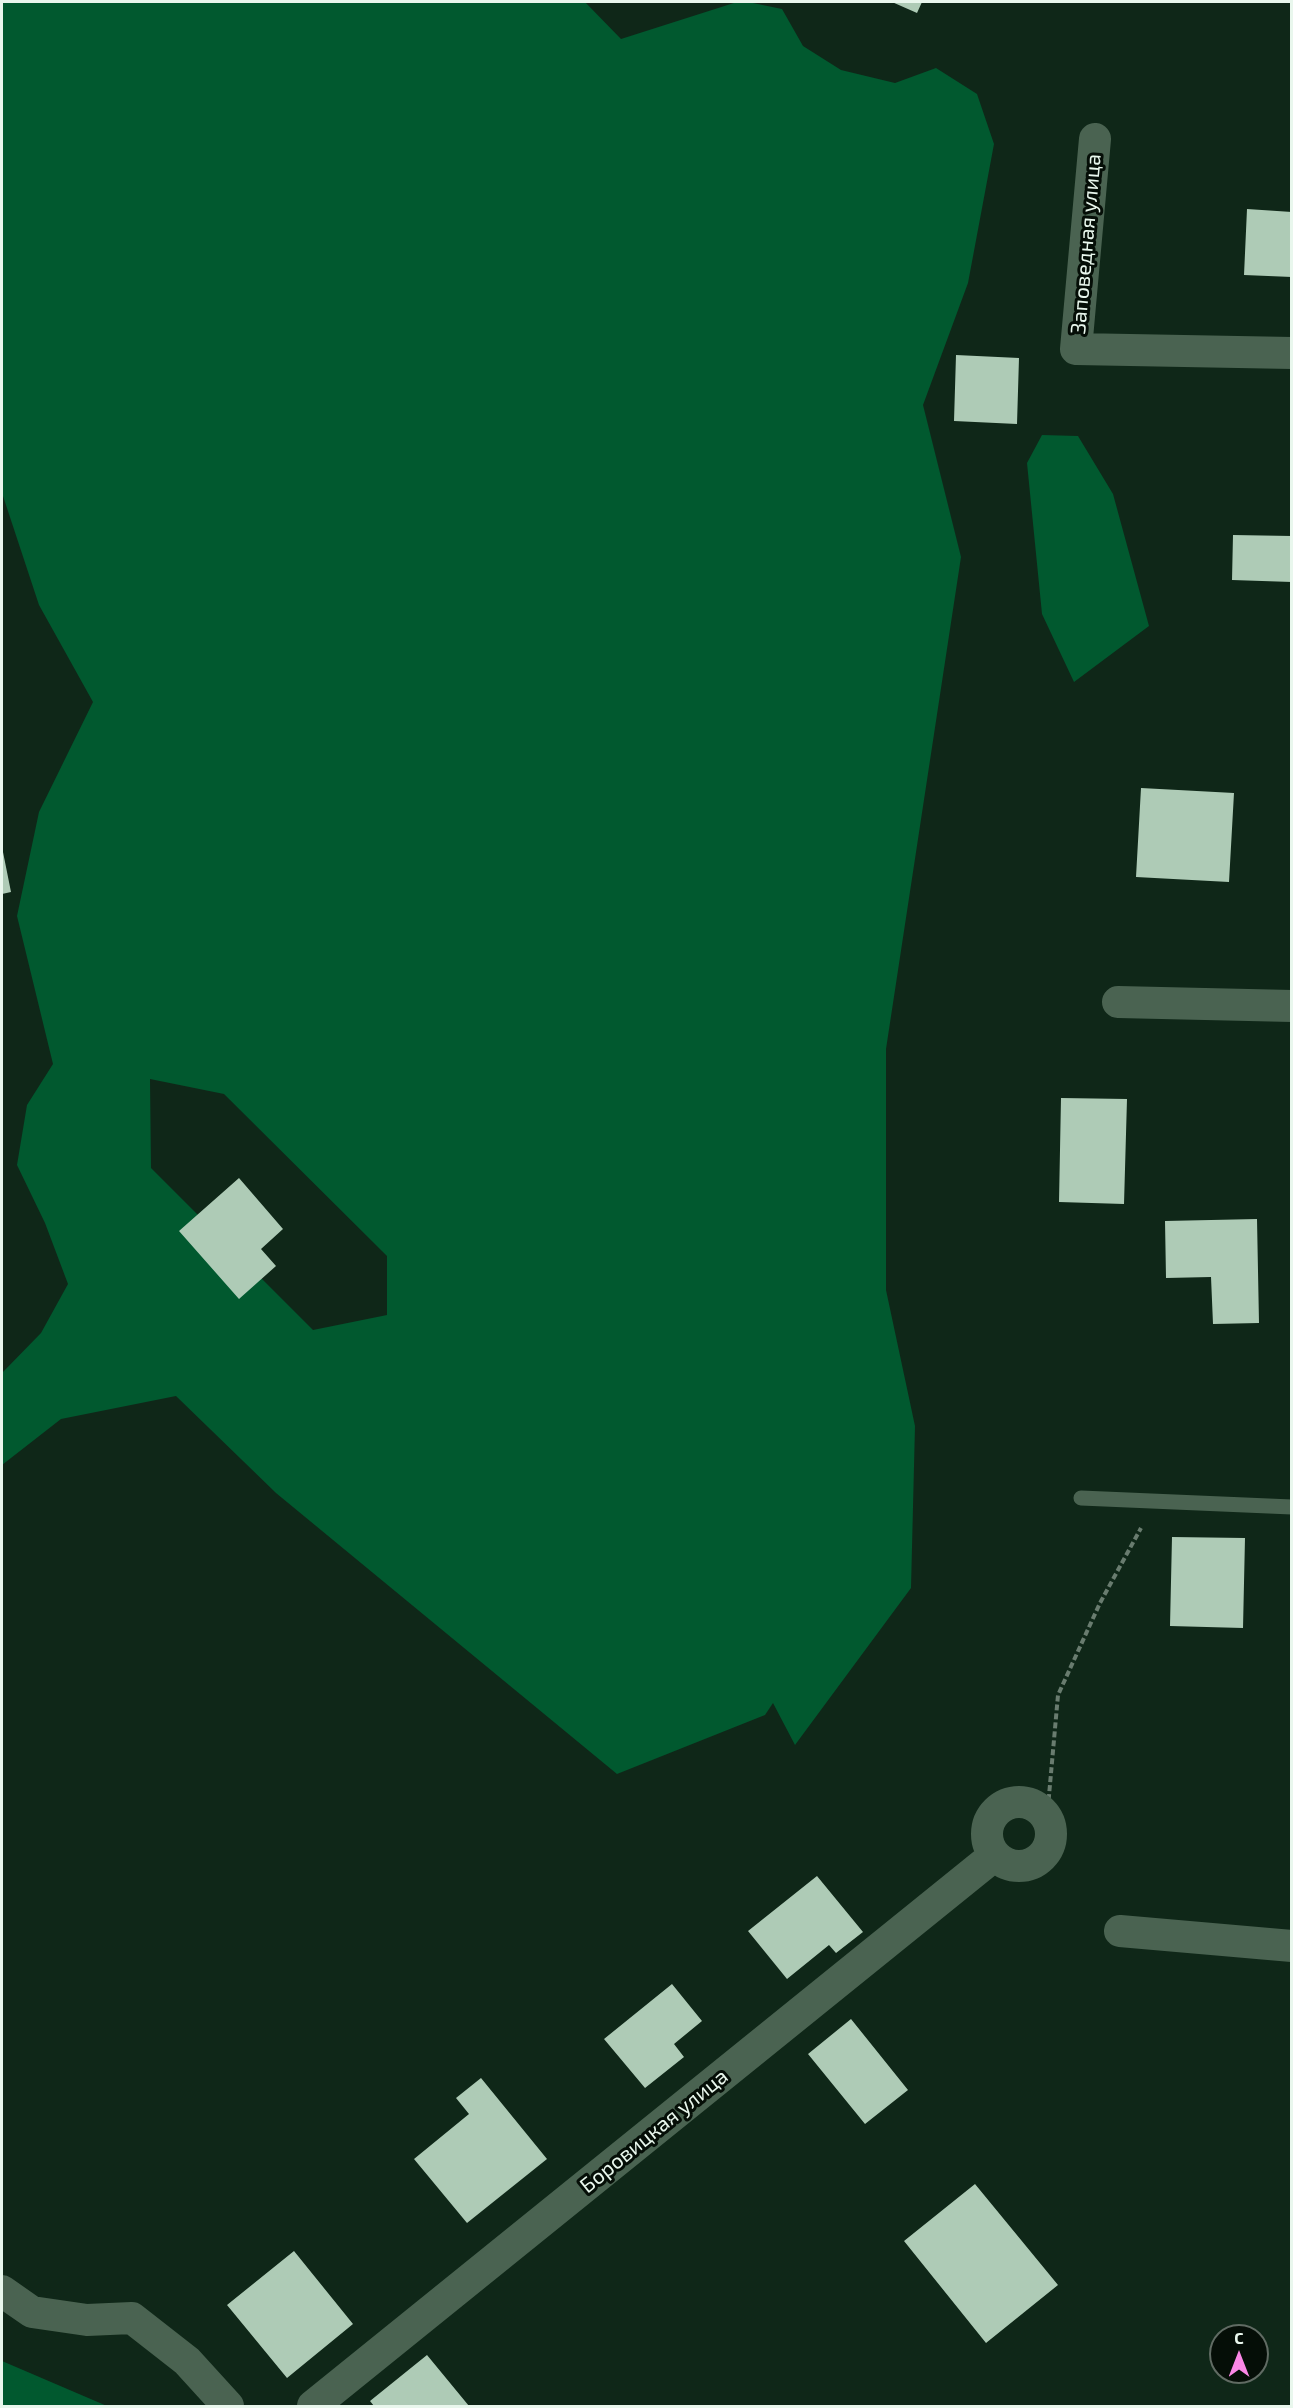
<!DOCTYPE html>
<meta charset="utf-8">
<style>
body{margin:0}
#map{position:relative;width:1293px;height:2408px;overflow:hidden;background:#0f2718;font-family:"Exo 2",sans-serif}
canvas{display:block}
.frame{position:absolute;inset:0;border:3px solid #e9f7ed;pointer-events:none}
.north{position:absolute;left:1209px;top:2324px;width:60px;height:60px;box-sizing:border-box;background:#050e07;border:2px solid #606b63;border-radius:50%;rotate:0deg;font-size:16px;font-weight:700;line-height:24px;text-align:center;color:#e9f7ed}
.north::after{content:'';display:block;margin:auto;width:21px;height:27px;background:#fb87e6;clip-path:polygon(50% 0,100% 100%,50% 72%,0 100%)}
</style>
<div id="map">
<canvas width="1293" height="2408"></canvas>
<div class="frame"></div>
<div class="north">С</div>
</div>
<script>
const c = document.querySelector('canvas').getContext('2d');
c.lineJoin = 'round';
function paint(path, color) {
  c.fillStyle = color;
  c.fill(path, 'evenodd');
}
function shape(rows) {
  const path = new Path2D();
  for (const r of rows) {
    if (r.length === 3) {
      path.moveTo(r[0] + r[2], r[1]);
      path.arc(r[0], r[1], r[2], 0, 2 * Math.PI);
      continue;
    }
    path.moveTo(r[0], r[1]);
    for (let i = 2; i < r.length; i += 2) path.lineTo(r[i], r[i + 1]);
  }
  return path;
}
function strokePath(path, color, width, dash) {
  c.strokeStyle = color;
  c.lineWidth = width;
  c.lineCap = dash ? 'butt' : 'round';
  c.setLineDash(dash || []);
  c.stroke(path);
}
function write(font, color, halo, rows, align = 'center') {
  c.font = font + ' "Exo 2",sans-serif';
  c.lineWidth = 6;
  c.setLineDash([]);
  c.textBaseline = 'middle';
  c.strokeStyle = halo;
  c.fillStyle = color;
  for (const [text, x, y, turn = 0] of rows) {
    c.save();
    c.translate(x, y);
    c.rotate((+turn || 0) * Math.PI / 180);
    c.textAlign = isNaN(turn) ? turn : align;
    if (halo) c.strokeText(text, 0, 0);
    c.fillText(text, 0, 0);
    c.restore();
  }
}
const forest = shape([
 [2,2,585,2,621,39,737,2,748,2,782,9,803,46,841,70,895,83,936,68,977,94,994,144,968,283,923,405,961,557,886,1049,886,1290,915,1426,911,1588,795,1745,773,1703,765,1715,617,1774,276,1493,176,1396,61,1419,2,1465,2,1373,41,1333,68,1284,45,1223,17,1165,27,1105,53,1064,17,916,39,812,93,702,39,605,2,493],
 [150,1079,224,1094,387,1256,387,1315,313,1330,151,1168],
 [1042,435,1078,436,1113,494,1149,626,1074,682,1042,614,1027,463],
 [2,2361,107,2406,2,2406]
]);
const building = shape([
 [892,2,922,2,917,13],
 [1247,209,1292,212,1292,277,1244,275],
 [956,355,1019,358,1017,424,954,421],
 [1233,535,1292,536,1292,582,1232,580],
 [1141,788,1234,793,1229,882,1136,877],
 [2,847,11,892,2,894],
 [1061,1098,1127,1099,1124,1204,1059,1202],
 [239,1178,283,1229,261,1249,276,1266,239,1299,179,1231],
 [1257,1219,1259,1323,1213,1324,1211,1277,1166,1278,1165,1221],
 [1172,1537,1245,1538,1243,1628,1170,1626],
 [817,1876,863,1932,836,1953,829,1945,787,1979,748,1931],
 [672,1984,702,2021,674,2044,684,2057,645,2088,604,2039],
 [851,2019,908,2090,865,2124,808,2054],
 [481,2078,547,2159,467,2223,414,2159,469,2114,456,2098],
 [975,2184,1058,2285,986,2343,904,2241],
 [294,2251,353,2324,287,2378,227,2305],
 [427,2355,469,2406,374,2406,370,2401]
]);
const path = shape([
 [1047,1818,1058,1695,1100,1603,1141,1528]
]);
const service = shape([
 [1081,1498,1292,1507]
]);
const minor = shape([
 [1095,139,1076,349,1292,353],
 [1118,1002,1292,1006],
 [1019,1834,32],
 [1120,1931,1292,1946],
 [2,2291,32,2312,87,2320,132,2318,187,2361,228,2406],
 [313,2406,995,1855]
]);
const streetNames = [
 ["Заповедная улица",1086,244,-85],
 ["Боровицкая улица",654,2131,-39]
];
paint(forest, '#01592f');
paint(building, '#aecbb6');
strokePath(path, '#697c6f', 4, [6, 3]);
strokePath(service, '#4a6351', 15);
strokePath(minor, '#4a6351', 32);
write('21px', '#e9f7ed', '#050e07', streetNames);
</script>
